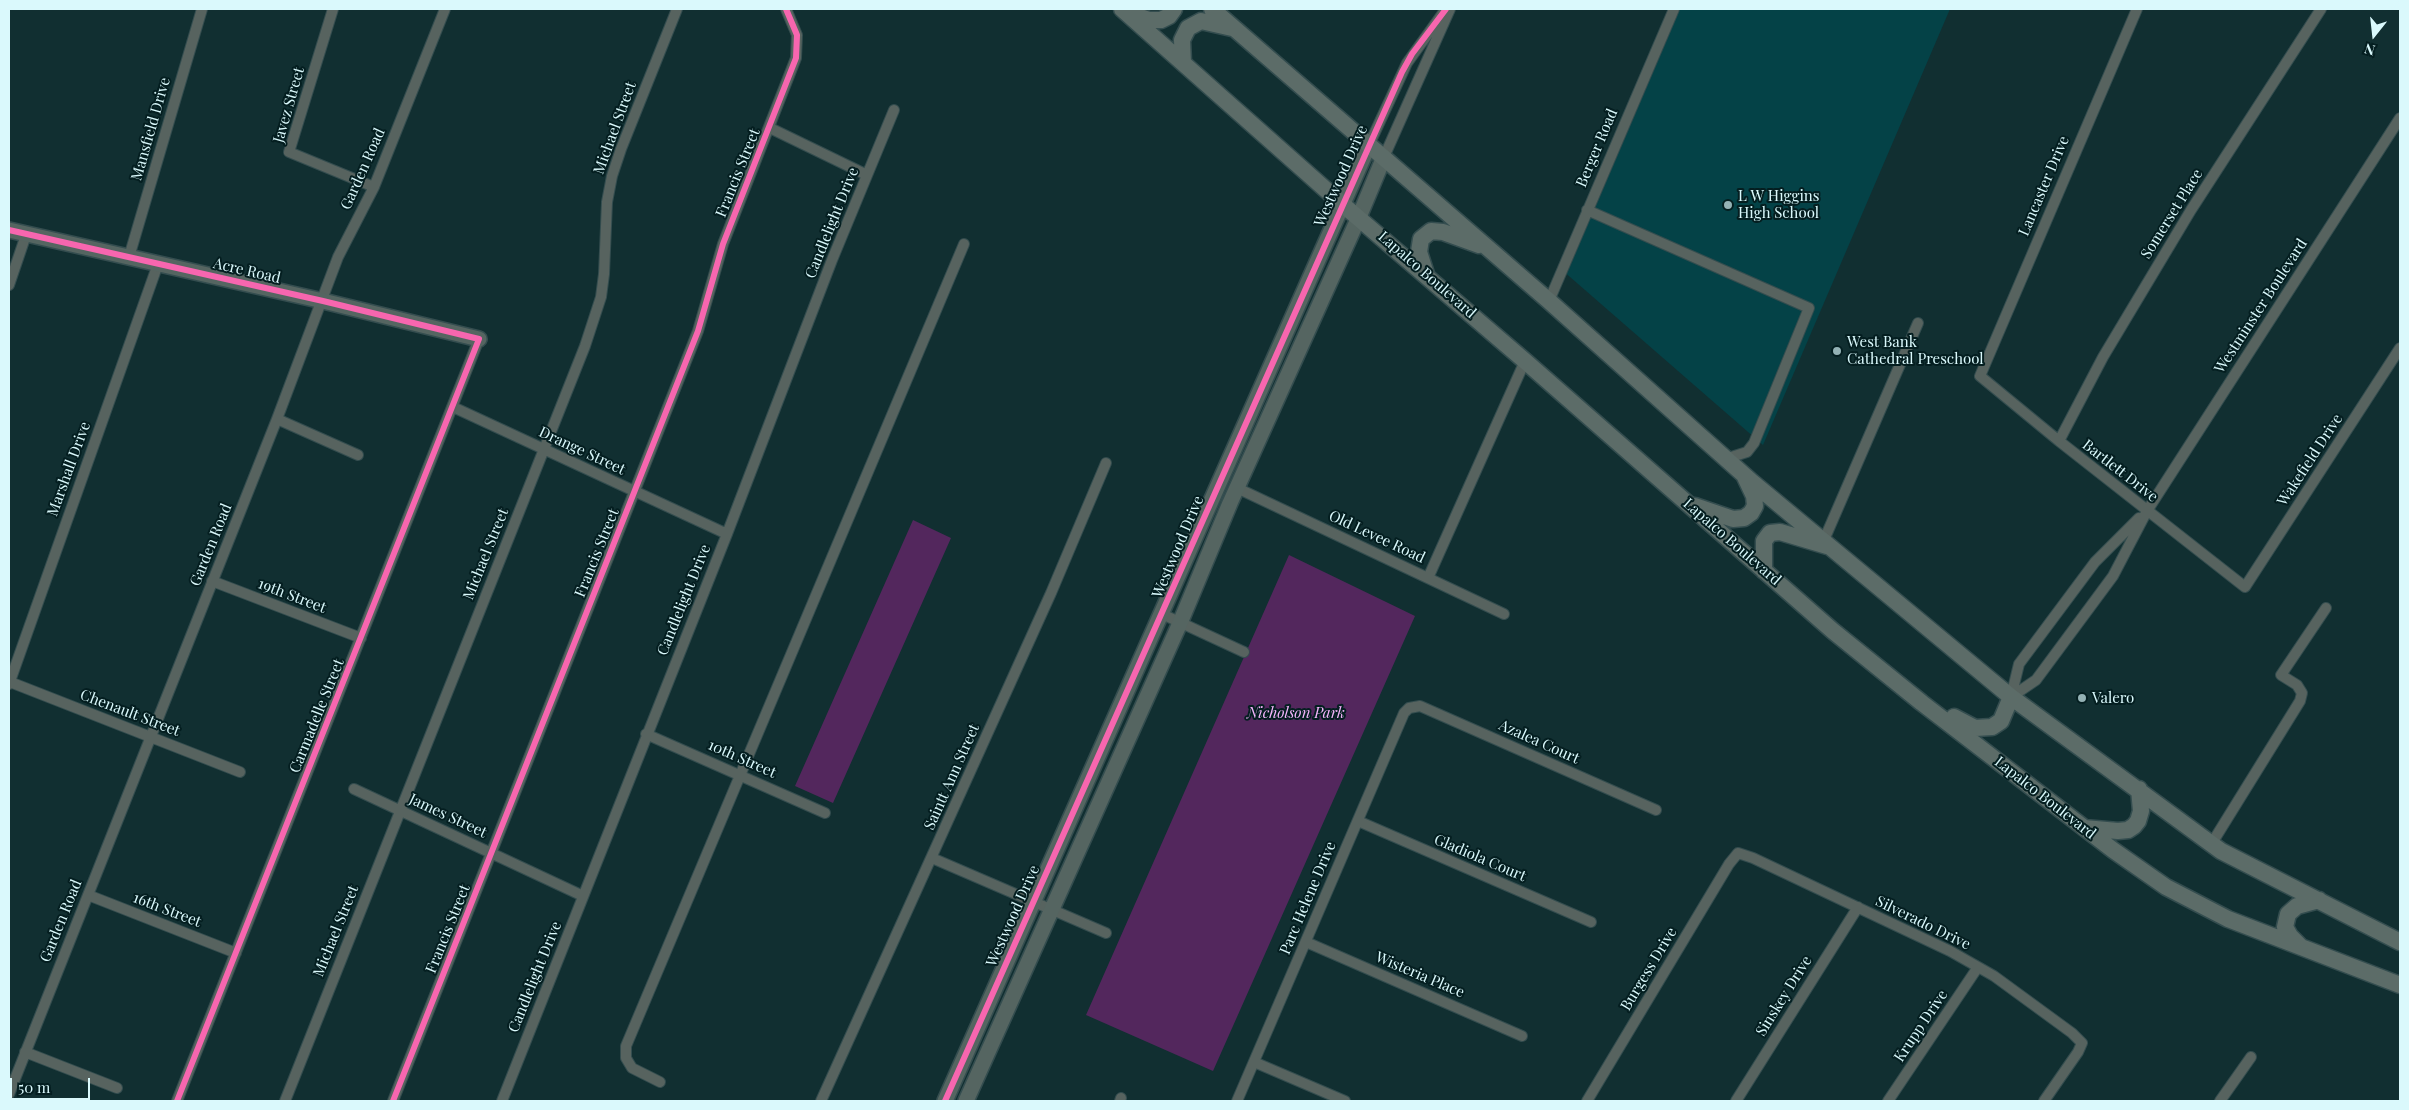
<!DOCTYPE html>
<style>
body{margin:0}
#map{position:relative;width:2409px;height:1110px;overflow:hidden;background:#112f31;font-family:"Playfair Display",serif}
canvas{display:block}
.frame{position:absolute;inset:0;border:10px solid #daf9fc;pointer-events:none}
.north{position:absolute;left:2349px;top:10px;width:50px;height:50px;-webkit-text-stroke:4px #041e20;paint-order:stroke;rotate:196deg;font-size:14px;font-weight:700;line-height:20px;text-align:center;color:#daf9fc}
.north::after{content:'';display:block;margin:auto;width:18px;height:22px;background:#daf9fc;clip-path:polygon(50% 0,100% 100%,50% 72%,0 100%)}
.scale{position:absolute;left:10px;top:1078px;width:80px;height:22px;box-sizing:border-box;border:2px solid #daf9fc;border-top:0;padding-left:6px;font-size:15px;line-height:18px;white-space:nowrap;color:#daf9fc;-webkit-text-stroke:4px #041e20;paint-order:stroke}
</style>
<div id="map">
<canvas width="2409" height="1110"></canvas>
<div class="frame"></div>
<div class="north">N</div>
<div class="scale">50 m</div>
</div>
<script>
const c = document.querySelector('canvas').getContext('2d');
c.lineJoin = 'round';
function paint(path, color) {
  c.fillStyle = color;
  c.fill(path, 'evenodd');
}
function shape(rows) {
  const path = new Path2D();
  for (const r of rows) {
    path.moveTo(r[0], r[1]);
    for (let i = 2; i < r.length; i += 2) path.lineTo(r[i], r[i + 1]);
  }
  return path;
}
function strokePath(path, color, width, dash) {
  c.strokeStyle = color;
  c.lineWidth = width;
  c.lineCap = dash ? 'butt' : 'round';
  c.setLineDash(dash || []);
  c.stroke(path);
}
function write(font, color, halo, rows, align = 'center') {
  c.font = font + ' "Playfair Display",serif';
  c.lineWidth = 4;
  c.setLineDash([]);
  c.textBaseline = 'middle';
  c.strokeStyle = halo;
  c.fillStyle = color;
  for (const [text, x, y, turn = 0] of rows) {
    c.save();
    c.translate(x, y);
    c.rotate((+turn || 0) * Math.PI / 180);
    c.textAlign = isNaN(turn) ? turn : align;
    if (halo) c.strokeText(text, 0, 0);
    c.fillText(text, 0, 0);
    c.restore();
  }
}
const built = shape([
 [1672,9,1950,9,1763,445,1562,270]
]);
const green = shape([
 [913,520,951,538,833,803,795,786],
 [1289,555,1415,616,1213,1071,1086,1015]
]);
const street = shape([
 [333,9,289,152,374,187],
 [2137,9,1980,376,2059,441,2245,587,2400,348],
 [770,128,867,175],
 [1369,145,1407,63,1446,9],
 [1384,157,1450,9],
 [1587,210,1809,308,1754,443,1747,452,1725,459],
 [129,257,202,9],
 [9,285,26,235],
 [1549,301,1674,9],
 [453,407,727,534],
 [277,419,358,455],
 [2059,441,2103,357,2191,210,2321,9],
 [1237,488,1504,614],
 [1824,540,1918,323],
 [1428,578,1525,361],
 [212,581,361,638],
 [1162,614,1244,652],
 [10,682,240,772],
 [9,684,158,264],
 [2011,697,2036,680,2113,576,2147,511,2400,118],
 [2011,697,2019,664,2095,562,2139,518],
 [646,734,825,813],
 [354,789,583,896],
 [1358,821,1591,922],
 [2212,843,2300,701,2302,693,2297,685,2281,675,2326,608],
 [932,858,1106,933],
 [88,895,236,953],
 [1306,942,1522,1036],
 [25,1052,117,1088],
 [1254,1062,1345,1101],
 [660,1082,632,1068,626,1058,626,1046,964,244],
 [9,1094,277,419,338,257,374,187,445,9],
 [177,1101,479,339],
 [285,1101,585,346,601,297,604,274,607,202,612,176,621,149,677,9],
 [393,1101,698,331,723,244,796,58,797,35,786,9],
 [502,1101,727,534,832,260,894,110],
 [821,1101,1051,593,1106,463],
 [1120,1101,1121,1098],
 [1237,1101,1404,713,1409,708,1420,706,1656,810],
 [1587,1101,1729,864,1738,853,1753,858,1950,951,1994,976,2072,1033,2082,1043,2078,1052,2044,1101],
 [1736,1101,1858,907],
 [1888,1101,1978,967],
 [2220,1101,2251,1057]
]);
const secondary = shape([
 [9,230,323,301,479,339],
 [945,1101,1369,145],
 [966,1101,1180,623,1230,503,1359,217,1384,157]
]);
const primary = shape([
 [1122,9,1342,204,1525,361,1833,631,1922,703,2113,850,2166,887,2228,919,2400,985],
 [1212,9,1549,301,1752,482,2011,697,2221,851,2400,942],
 [1132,14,1149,20,1161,20,1169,16,1174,9],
 [1183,63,1182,40,1188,28,1201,21,1232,28],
 [1426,274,1419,252,1421,239,1431,231,1443,232,1479,245],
 [1695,506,1733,519,1744,518,1751,513,1755,506,1754,496,1745,477],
 [1764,571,1764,541,1770,533,1780,532,1827,546],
 [1954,717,1975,728,1992,727,2001,721,2011,697],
 [2084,828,2118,831,2128,830,2134,826,2138,821,2141,811,2139,789],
 [2300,946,2290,936,2285,927,2288,914,2297,906,2319,900]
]);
const cycleway = shape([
 [9,230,323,301,479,339,177,1101],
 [393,1101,698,331,723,244,796,58,797,35,786,9],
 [945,1101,1402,72,1412,54,1446,9]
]);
const markers = [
 [1728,205,5,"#94b2b5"],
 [1837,351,5,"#94b2b5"],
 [2082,698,5,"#94b2b5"]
];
const streetNames = [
 ["Javez Street",289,105,-74],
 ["Michael Street",615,128,-70],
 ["Mansfield Drive",151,129,-74],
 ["Berger Road",1597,148,-67],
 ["Garden Road",363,169,-66],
 ["Francis Street",738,173,-68],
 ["Westwood Drive",1341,176,-66],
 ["Lancaster Drive",2044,186,-67],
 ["Somerset Place",2172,214,-58],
 ["Candlelight Drive",832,223,-68],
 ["Acre Road",247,271,13],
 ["Lapalco Boulevard",1427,275,41],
 ["Westminster Boulevard",2261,306,-57],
 ["Drange Street",582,451,25],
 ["Wakefield Drive",2310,460,-57],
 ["Marshall Drive",69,469,-70],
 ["Bartlett Drive",2120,471,38],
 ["Old Levee Road",1377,537,25],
 ["Lapalco Boulevard",1732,542,41],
 ["Garden Road",211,545,-68],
 ["Westwood Drive",1178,547,-67],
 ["Francis Street",597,553,-68],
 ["Michael Street",486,554,-68],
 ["19th Street",292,596,21],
 ["Candlelight Drive",684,600,-68],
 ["Chenault Street",130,713,21],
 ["Carmadelle Street",317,716,-68],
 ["Azalea Court",1539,742,24],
 ["10th Street",742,759,24],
 ["Saintt Ann Street",952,777,-66],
 ["Lapalco Boulevard",2045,798,38],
 ["James Street",448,816,25],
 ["Gladiola Court",1480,858,23],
 ["Parc Helene Drive",1308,898,-67],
 ["16th Street",167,910,21],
 ["Westwood Drive",1013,916,-66],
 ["Garden Road",61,921,-68],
 ["Silverado Drive",1923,923,26],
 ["Francis Street",448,929,-68],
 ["Michael Street",336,931,-68],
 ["Burgess Drive",1649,969,-59],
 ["Wisteria Place",1420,975,23],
 ["Candlelight Drive",535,977,-68],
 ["Sinskey Drive",1784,996,-58],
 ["Krupp Drive",1921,1026,-56]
];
const poiNames = [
 ["L W Higgins",1738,196],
 ["High School",1738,213],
 ["West Bank",1847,342],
 ["Cathedral Preschool",1847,359],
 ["Valero",2092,698]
];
const parkNames = [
 ["Nicholson Park",1296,713]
];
paint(built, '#044247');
paint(green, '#53275d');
strokePath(street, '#344d4f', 12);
strokePath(secondary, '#344d4f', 18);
strokePath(primary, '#344d4f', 19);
strokePath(street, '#57635f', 10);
strokePath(secondary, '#556561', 15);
strokePath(primary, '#5c6c68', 16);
strokePath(cycleway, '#f766af', 6);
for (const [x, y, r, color] of markers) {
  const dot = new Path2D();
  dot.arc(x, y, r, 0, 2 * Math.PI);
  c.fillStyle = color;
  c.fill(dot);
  strokePath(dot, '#041e20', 2);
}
write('15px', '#daf9fc', '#041e20', streetNames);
write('15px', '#daf9fc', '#041e20', poiNames, 'left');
write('italic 15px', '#f6b5fd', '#041e20', parkNames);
</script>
